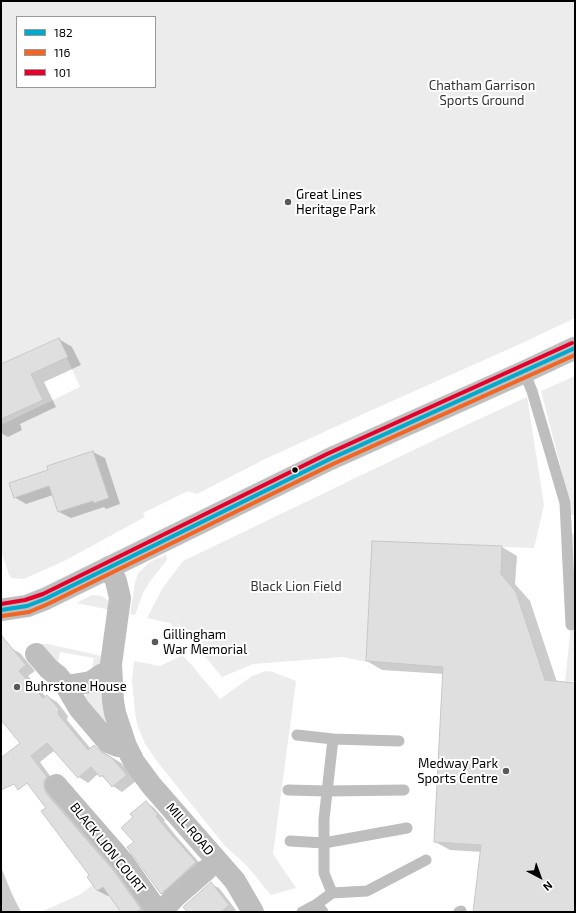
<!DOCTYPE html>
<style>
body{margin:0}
#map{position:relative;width:576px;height:913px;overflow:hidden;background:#fff;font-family:"Exo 2",sans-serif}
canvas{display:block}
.frame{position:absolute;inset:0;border:2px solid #000;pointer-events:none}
.legend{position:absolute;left:16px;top:16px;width:140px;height:72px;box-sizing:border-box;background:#fff;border:1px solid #999;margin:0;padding:5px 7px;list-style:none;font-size:12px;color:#000}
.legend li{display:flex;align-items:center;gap:8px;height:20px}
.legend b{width:20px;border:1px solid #999}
.north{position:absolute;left:520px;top:857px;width:40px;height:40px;-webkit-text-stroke:3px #fff;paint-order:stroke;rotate:139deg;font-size:11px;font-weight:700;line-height:16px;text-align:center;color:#000}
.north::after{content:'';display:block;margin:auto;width:14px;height:18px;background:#000;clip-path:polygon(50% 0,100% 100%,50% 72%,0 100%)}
</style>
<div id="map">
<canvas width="576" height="913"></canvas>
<div class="frame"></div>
<ul class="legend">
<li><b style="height:5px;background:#00a9ce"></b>182</li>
<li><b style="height:5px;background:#f26522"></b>116</li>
<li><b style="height:5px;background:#e4002b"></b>101</li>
</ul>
<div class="north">N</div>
</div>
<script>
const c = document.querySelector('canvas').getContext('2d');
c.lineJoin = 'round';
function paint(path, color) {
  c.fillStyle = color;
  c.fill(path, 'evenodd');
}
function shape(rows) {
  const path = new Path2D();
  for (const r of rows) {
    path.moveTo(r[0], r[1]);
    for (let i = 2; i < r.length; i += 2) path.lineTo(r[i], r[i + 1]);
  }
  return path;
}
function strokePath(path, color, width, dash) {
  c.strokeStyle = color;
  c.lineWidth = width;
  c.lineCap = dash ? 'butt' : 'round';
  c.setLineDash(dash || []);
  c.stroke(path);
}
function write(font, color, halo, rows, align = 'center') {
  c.font = font + ' "Exo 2",sans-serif';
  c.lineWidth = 4;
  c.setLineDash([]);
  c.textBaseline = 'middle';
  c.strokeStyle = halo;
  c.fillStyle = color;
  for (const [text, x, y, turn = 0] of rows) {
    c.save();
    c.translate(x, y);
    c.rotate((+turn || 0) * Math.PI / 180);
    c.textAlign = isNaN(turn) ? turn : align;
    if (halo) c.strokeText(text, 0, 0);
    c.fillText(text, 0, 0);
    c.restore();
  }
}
const green = shape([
 [1,1,575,1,575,318,520,344,372,410,263,460,197,494,188,491,143,513,145,517,64,561,26,578,22,579,12,578,9,575,1,551,1,425,80,387,58,338,1,364],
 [17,17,155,17,155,87,17,87],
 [575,376,575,515,571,515,571,507,541,391],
 [527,397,544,505,534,548,372,542,366,660,367,662,343,657,253,664,222,677,177,622,177,623,189,639,182,637,170,623,147,618,162,589,183,561,449,433],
 [566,533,575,534,575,681,565,682,571,625],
 [166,555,167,560,151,580,143,593,135,615,130,614,135,583,138,573,150,562],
 [92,595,101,596,105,598,109,602,111,610,76,603],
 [36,644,48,644,106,657,105,661,91,673,94,658,60,652,58,662,54,665],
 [181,656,184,657,189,662,220,699,252,676,266,671,273,672,296,681,273,854,296,888,271,895,247,866,225,846,159,764,145,744,137,724,135,711,132,681,134,661,160,666],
 [97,688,103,692,110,726,104,729,85,698,86,695],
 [92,885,97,892,103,887,121,912,41,912,81,894]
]);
const shadow = shape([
 [59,339,72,347,81,365,44,382,56,407,20,424,22,430,8,437,1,433,1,366],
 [93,452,105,458,120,504,106,509,104,507,71,518,59,512,53,495,26,504,14,497,49,471],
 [372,542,502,547,517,556,515,584,530,601,557,682,575,683,575,912,474,912,482,852,450,850,435,842,444,674,382,670,367,661],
 [1,643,20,653,35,671,28,676,46,697,47,696,57,702,68,716,67,720,91,749,94,746,121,763,136,781,122,792,113,786,109,781,98,774,88,783,79,777,55,750,40,762,148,912,123,912,110,895,108,896,98,891,88,877,91,875,47,808,27,782,1,784,1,759,21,743,1,718],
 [146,802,153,807,165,820,164,821,176,836,203,867,169,898,161,893,135,842,134,817],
 [1,867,12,894,21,912,1,912],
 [211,884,219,888,236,910,234,912,188,912]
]);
const building = shape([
 [59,338,68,357,31,374,43,400,1,419,1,364,59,338],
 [93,451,109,498,94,503,93,501,58,512,49,486,14,498,9,483,48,470,47,466,93,451],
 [372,541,502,546,501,574,516,592,545,680,575,683,575,912,473,912,481,845,434,842,443,667,366,661,372,541],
 [1,635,26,665,19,671,43,698,47,695,59,709,58,714,88,750,94,745,103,753,111,757,127,775,112,787,102,775,100,777,91,767,78,778,47,743,31,756,47,777,44,781,44,787,46,793,114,871,141,909,136,912,121,912,103,887,97,891,87,877,89,875,41,811,46,808,27,783,18,790,14,784,1,790,1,758,20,743,1,720,1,635],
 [146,801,158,815,156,816,168,831,196,862,161,894,127,847,134,842,121,828,133,817,130,814,146,801],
 [211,882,229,905,221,912,187,912,183,907,211,882]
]);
const lane = shape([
 [524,372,532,391,565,503,571,625],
 [297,735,333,739],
 [288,790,327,791,404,790],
 [290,841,324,843,407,828],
 [332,893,367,891,426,860],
 [317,904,332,893,324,873,324,819,333,739,399,741],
 [302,912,317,904,323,912],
 [459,912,461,911]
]);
const street = shape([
 [109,567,116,581,120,598,111,664,113,701,115,713,126,746,134,762,151,785,235,881,253,912],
 [36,654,49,669,58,676,66,686,79,708,108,742,118,746,126,746],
 [66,686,91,682,103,674,111,674],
 [56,785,124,863,158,912],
 [161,912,175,897,206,870]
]);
const primary = shape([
 [1,610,27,606,45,599,330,459,524,372,575,348]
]);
const bus1 = shape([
 [1,610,27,606,45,599,330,459,575,348]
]);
const bus2 = shape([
 [2,616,29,612,48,604,333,464,575,355]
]);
const bus3 = shape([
 [1,604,25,600,43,594,327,454,572,343]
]);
const markers = [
 [288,202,4,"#595959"],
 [295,470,3.5,"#000"],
 [155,642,4,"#595959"],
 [17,687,4,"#595959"],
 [506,771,4,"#595959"]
];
const parkNames = [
 ["Chatham Garrison",482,86],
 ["Sports Ground",482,101],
 ["Black Lion Field",296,587]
];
const poiNames = [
 ["Great Lines",296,195],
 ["Heritage Park",296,210],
 ["Gillingham",163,635],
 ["War Memorial",163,650],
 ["Buhrstone House",25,687],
 ["Medway Park",498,764,"right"],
 ["Sports Centre",498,779,"right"]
];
const streetNames = [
 ["MILL ROAD",190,829,49],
 ["BLACK LION COURT",108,848,51]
];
paint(green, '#ececec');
paint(shadow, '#0003');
paint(building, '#dfdfdf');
strokePath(building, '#c7c7c7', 1);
strokePath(primary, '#dbdbdb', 23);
strokePath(lane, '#bebebe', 11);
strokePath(street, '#bebebe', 22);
strokePath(primary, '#bebebe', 22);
strokePath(bus1, '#00a9ce', 4);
strokePath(bus2, '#f26522', 4);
strokePath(bus3, '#e4002b', 4);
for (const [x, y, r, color] of markers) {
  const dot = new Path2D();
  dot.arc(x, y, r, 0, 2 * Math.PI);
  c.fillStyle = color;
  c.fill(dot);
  strokePath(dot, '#fff', 1.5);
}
write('13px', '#333', '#fff', parkNames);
write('13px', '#000', '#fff', poiNames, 'left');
write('13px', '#000', '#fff', streetNames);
</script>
